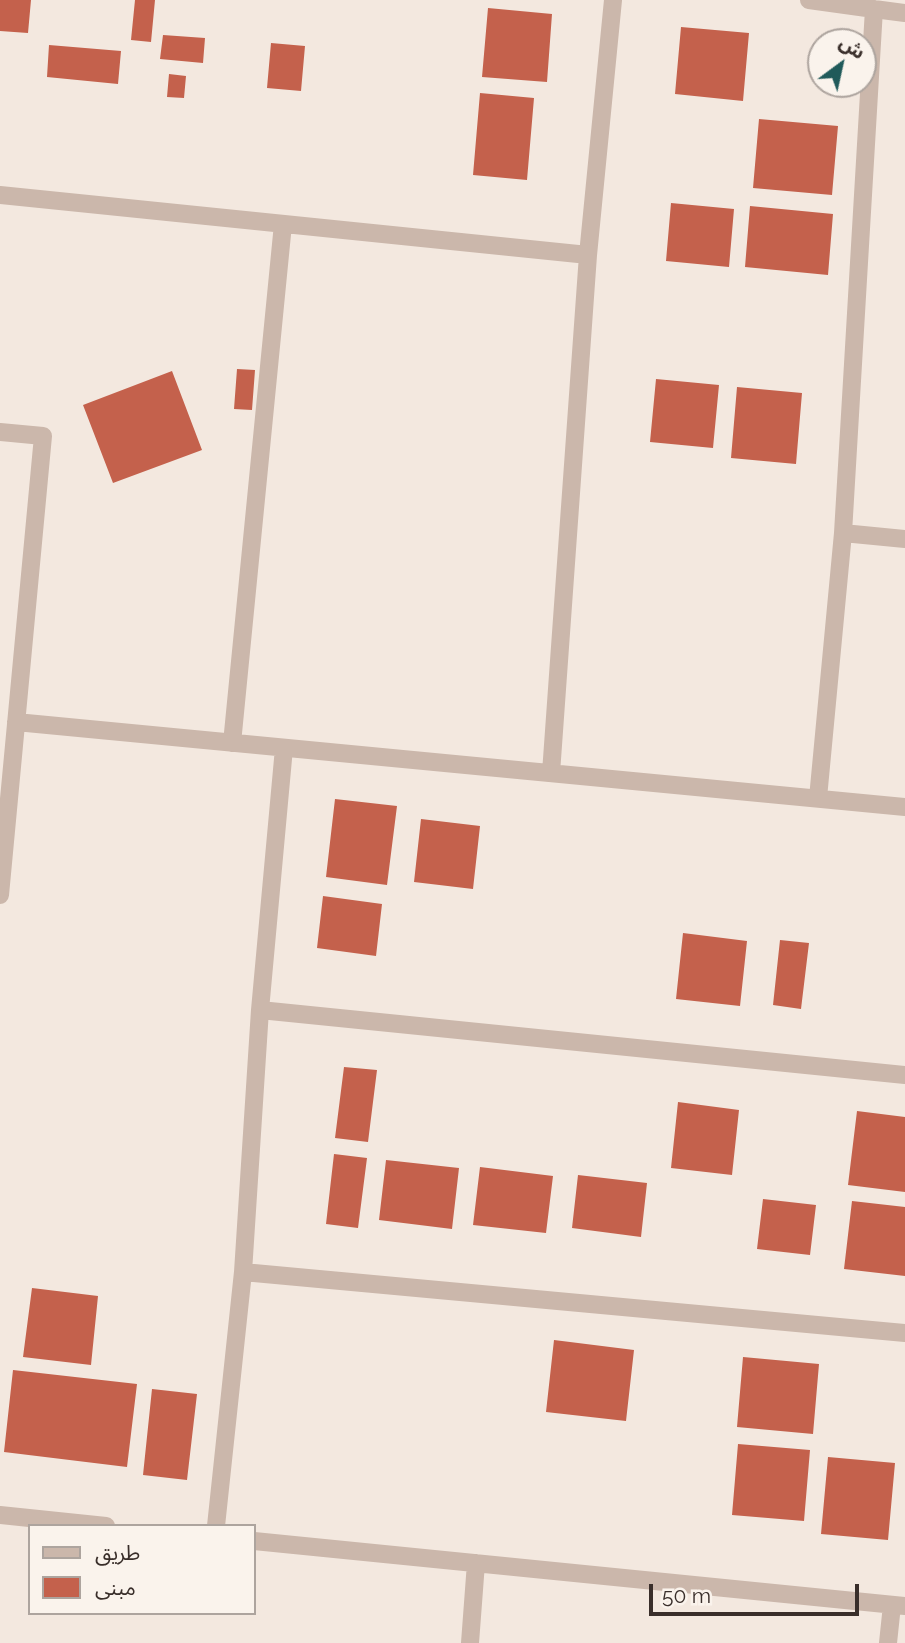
<!DOCTYPE html>
<meta charset="utf-8">
<style>
body{margin:0}
#map{position:relative;width:905px;height:1643px;overflow:hidden;background:#f3e8df;font-family:Raleway,"Noto Sans Arabic",sans-serif}
canvas{display:block}
.legend{position:absolute;left:28px;top:1524px;width:228px;height:91px;box-sizing:border-box;background:#faf3ec;border:2px solid #ada49e;margin:0;padding:9px 12px;list-style:none;font-size:21px;color:#392e2a}
.legend li{display:flex;align-items:center;gap:14px;height:35px}
.legend b{width:35px;border:2px solid #ada49e}
.north{position:absolute;left:807px;top:28px;width:70px;height:70px;box-sizing:border-box;background:#faf3ec;border:2px solid #ada49e;border-radius:50%;rotate:33deg;font-size:19px;font-weight:700;line-height:28px;text-align:center;color:#392e2a}
.north::after{content:'';display:block;margin:auto;width:24px;height:32px;background:#205a5a;clip-path:polygon(50% 0,100% 100%,50% 72%,0 100%)}
.scale{position:absolute;left:649px;top:1584px;width:210px;height:32px;box-sizing:border-box;border:4px solid #392e2a;border-top:0;padding-left:9px;font-size:21px;line-height:24px;white-space:nowrap;color:#392e2a;-webkit-text-stroke:5px #faf3ec;paint-order:stroke}
</style>
<div id="map">
<canvas width="905" height="1643"></canvas>
<ul class="legend">
<li><b style="height:9px;background:#cbb7ab"></b>طريق</li>
<li><b style="height:19px;background:#c4614c"></b>مبنى</li>
</ul>
<div class="north">ش</div>
<div class="scale">50 m</div>
</div>
<script>
const c = document.querySelector('canvas').getContext('2d');
c.lineJoin = 'round';
function paint(path, color) {
  c.fillStyle = color;
  c.fill(path, 'evenodd');
}
function shape(rows) {
  const path = new Path2D();
  for (const r of rows) {
    path.moveTo(r[0], r[1]);
    for (let i = 2; i < r.length; i += 2) path.lineTo(r[i], r[i + 1]);
  }
  return path;
}
function strokePath(path, color, width, dash) {
  c.strokeStyle = color;
  c.lineWidth = width;
  c.lineCap = dash ? 'butt' : 'round';
  c.setLineDash(dash || []);
  c.stroke(path);
}
const building = shape([
 [0,0,31,0,28,33,0,31],
 [135,0,155,0,151,42,131,40],
 [488,8,552,14,547,82,482,77],
 [681,27,749,33,743,101,675,94],
 [163,35,205,38,203,63,160,59],
 [271,43,305,46,301,91,267,88],
 [49,45,121,51,118,84,47,77],
 [169,74,186,76,184,98,167,97],
 [480,93,534,98,527,180,473,175],
 [759,119,838,126,832,195,753,188],
 [671,203,734,209,729,267,666,261],
 [750,206,833,214,828,275,745,267],
 [237,369,255,370,252,410,234,409],
 [172,371,202,450,113,483,83,405],
 [656,379,719,385,713,448,650,442],
 [737,387,802,393,796,464,731,458],
 [335,799,397,806,387,885,326,877],
 [421,819,480,826,473,889,414,882],
 [323,896,382,904,376,956,317,948],
 [683,933,747,941,740,1006,676,999],
 [780,940,809,943,801,1009,773,1005],
 [344,1067,377,1070,368,1142,335,1138],
 [678,1102,739,1110,732,1175,671,1168],
 [857,1111,905,1117,905,1192,848,1185],
 [334,1154,367,1158,358,1228,326,1224],
 [386,1160,459,1168,452,1229,379,1220],
 [480,1167,553,1176,546,1233,473,1225],
 [578,1175,647,1183,641,1237,572,1228],
 [763,1199,816,1205,810,1255,757,1249],
 [852,1201,905,1207,905,1276,844,1269],
 [32,1288,98,1296,91,1365,23,1357],
 [554,1340,634,1350,626,1421,546,1412],
 [743,1357,819,1364,813,1434,737,1427],
 [13,1370,137,1384,127,1467,4,1452],
 [152,1389,197,1394,187,1480,143,1475],
 [738,1444,810,1450,804,1521,732,1515],
 [828,1457,895,1463,888,1540,821,1534]
]);
const minor = shape([
 [809,0,874,9],
 [905,13,874,9,843,533,905,539],
 [0,195,588,255,613,0],
 [0,432,43,436,0,895],
 [16,722,905,807],
 [232,743,283,224],
 [551,773,588,255],
 [818,798,843,533],
 [260,1010,284,748],
 [243,1272,905,1333],
 [0,1515,106,1526],
 [216,1526,243,1272,260,1010,905,1075],
 [254,1541,905,1606],
 [470,1643,476,1563],
 [888,1643,892,1605]
]);
paint(building, '#c4614c');
strokePath(minor, '#cbb7ab', 18);
</script>
